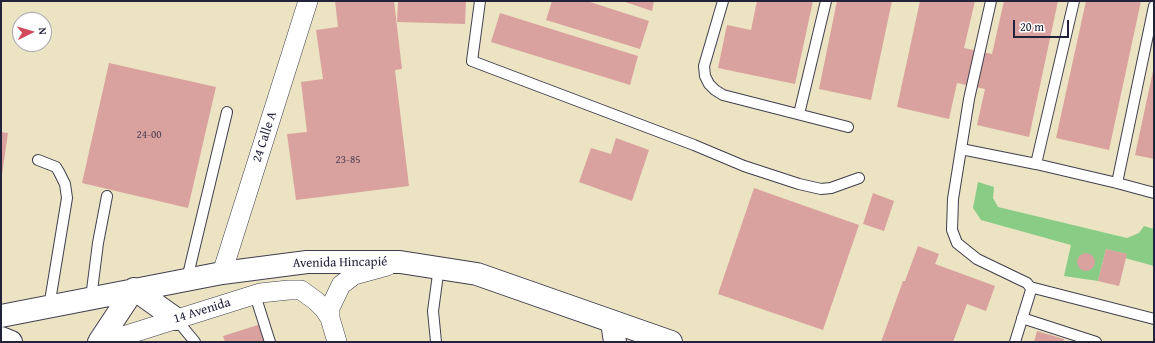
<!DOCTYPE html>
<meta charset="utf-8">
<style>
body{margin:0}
#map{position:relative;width:1155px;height:343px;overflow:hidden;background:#ebe3c2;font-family:"Gentium Book Plus",serif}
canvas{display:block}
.frame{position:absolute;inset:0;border:2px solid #22223b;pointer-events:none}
.north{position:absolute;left:12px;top:12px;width:40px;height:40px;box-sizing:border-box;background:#fff;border:1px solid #a7a7b1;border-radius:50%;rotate:85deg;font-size:11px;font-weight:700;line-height:16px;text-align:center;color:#22223b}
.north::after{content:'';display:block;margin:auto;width:14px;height:18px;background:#d1495b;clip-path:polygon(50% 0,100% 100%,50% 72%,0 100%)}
.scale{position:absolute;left:1013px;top:20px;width:56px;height:18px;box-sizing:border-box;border:2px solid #22223b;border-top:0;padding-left:5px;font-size:12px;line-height:14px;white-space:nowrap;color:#22223b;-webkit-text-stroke:3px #fff;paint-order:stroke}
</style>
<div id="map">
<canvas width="1155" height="343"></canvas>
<div class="frame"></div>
<div class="north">N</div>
<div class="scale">20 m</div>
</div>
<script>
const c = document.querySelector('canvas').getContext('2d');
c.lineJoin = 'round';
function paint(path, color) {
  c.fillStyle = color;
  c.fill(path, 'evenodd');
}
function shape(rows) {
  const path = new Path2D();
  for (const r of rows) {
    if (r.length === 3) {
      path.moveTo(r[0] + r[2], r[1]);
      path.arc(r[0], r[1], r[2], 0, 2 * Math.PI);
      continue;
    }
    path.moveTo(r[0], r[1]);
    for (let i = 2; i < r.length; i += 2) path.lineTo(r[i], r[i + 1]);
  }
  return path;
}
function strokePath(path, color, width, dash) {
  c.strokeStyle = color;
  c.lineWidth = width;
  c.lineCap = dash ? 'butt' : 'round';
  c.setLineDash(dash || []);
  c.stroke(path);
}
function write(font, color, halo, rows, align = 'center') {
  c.font = font + ' "Gentium Book Plus",serif';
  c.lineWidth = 4;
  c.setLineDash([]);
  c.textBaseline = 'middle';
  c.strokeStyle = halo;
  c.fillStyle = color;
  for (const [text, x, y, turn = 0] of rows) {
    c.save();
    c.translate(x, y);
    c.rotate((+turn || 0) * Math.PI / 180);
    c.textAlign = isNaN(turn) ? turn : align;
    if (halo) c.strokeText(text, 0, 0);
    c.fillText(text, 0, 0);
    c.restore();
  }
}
const green = shape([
 [978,182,994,187,993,198,998,207,1127,238,1139,233,1144,226,1154,229,1154,266,1125,258,1126,254,1106,249,1098,281,1064,276,1071,245,981,220,973,208]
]);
const building = shape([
 [335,1,394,1,402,69,395,70,409,186,296,200,287,134,307,132,301,82,323,79,316,30,338,27],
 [398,1,466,1,465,24,397,22],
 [552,1,587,1,649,21,640,49,546,20],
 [622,1,654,1,652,11],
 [757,1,813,1,795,84,718,68,727,25,751,30],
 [837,1,892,1,871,100,819,89],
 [920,1,975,1,964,48,992,54,1004,1,1058,1,1029,137,977,125,985,89,957,83,949,119,897,107],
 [1086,1,1141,1,1109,150,1056,138],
 [500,13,638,56,630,85,491,42],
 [109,63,216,87,188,208,82,183],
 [1153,71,1154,71,1154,159,1135,155],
 [1,132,8,133,2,175,1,175],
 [616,138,649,150,632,201,579,182,591,148,611,154],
 [754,188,859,225,823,330,718,294],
 [873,193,894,201,884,231,863,224],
 [918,246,939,254,935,264,995,286,986,311,967,304,953,342,881,342,903,281,905,281],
 [1106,249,1127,254,1119,286,1098,281],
 [1086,262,9],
 [261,324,266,342,225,342,223,336],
 [1037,331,1064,339,1063,342,1034,342]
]);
const lane = shape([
 [480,1,472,61,694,145,744,166,799,184,821,189,831,188,859,178],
 [723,1,704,66,705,76,709,84,715,90,723,95,848,127],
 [799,114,826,1],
 [961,149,969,99,991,1],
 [38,160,56,167,59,172,65,184,67,198,49,307],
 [1036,164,1074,1],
 [1117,183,1154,6],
 [187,279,227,112],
 [1030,287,1154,319],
 [255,295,270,342],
 [91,298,98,243,107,196],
 [1022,318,1096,342],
 [176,319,195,342],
 [436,342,433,311,439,267],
 [1015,342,1031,290,1030,287,1027,283,977,259,957,243,952,230,953,199,961,149,1036,164,1117,183,1154,193]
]);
const street = shape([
 [222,273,308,1],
 [330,318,330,308,341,285,354,275,387,266],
 [104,342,260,293,289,290,301,290,316,301,324,309,330,318,337,342]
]);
const primary = shape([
 [134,289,176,319],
 [1,316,222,273,307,262,400,262,477,274,671,342],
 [612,322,615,342],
 [1,338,11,342],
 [99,342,134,289]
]);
const numberNames = [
 ["24-00",149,135],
 ["23-85",348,160]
];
const streetNames = [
 ["24 Calle A",265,137,-72],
 ["Avenida Hincapié",340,263,-1],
 ["14 Avenida",202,311,-17]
];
paint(green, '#88cc85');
paint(building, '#daa29f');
strokePath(lane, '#403f4f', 12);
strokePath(street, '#403f4f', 20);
strokePath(primary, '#403f4f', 24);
strokePath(lane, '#fff', 10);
strokePath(street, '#fff', 19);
strokePath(primary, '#fff', 22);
write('11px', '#504254', null, numberNames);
write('13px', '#22223b', '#fff', streetNames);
</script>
